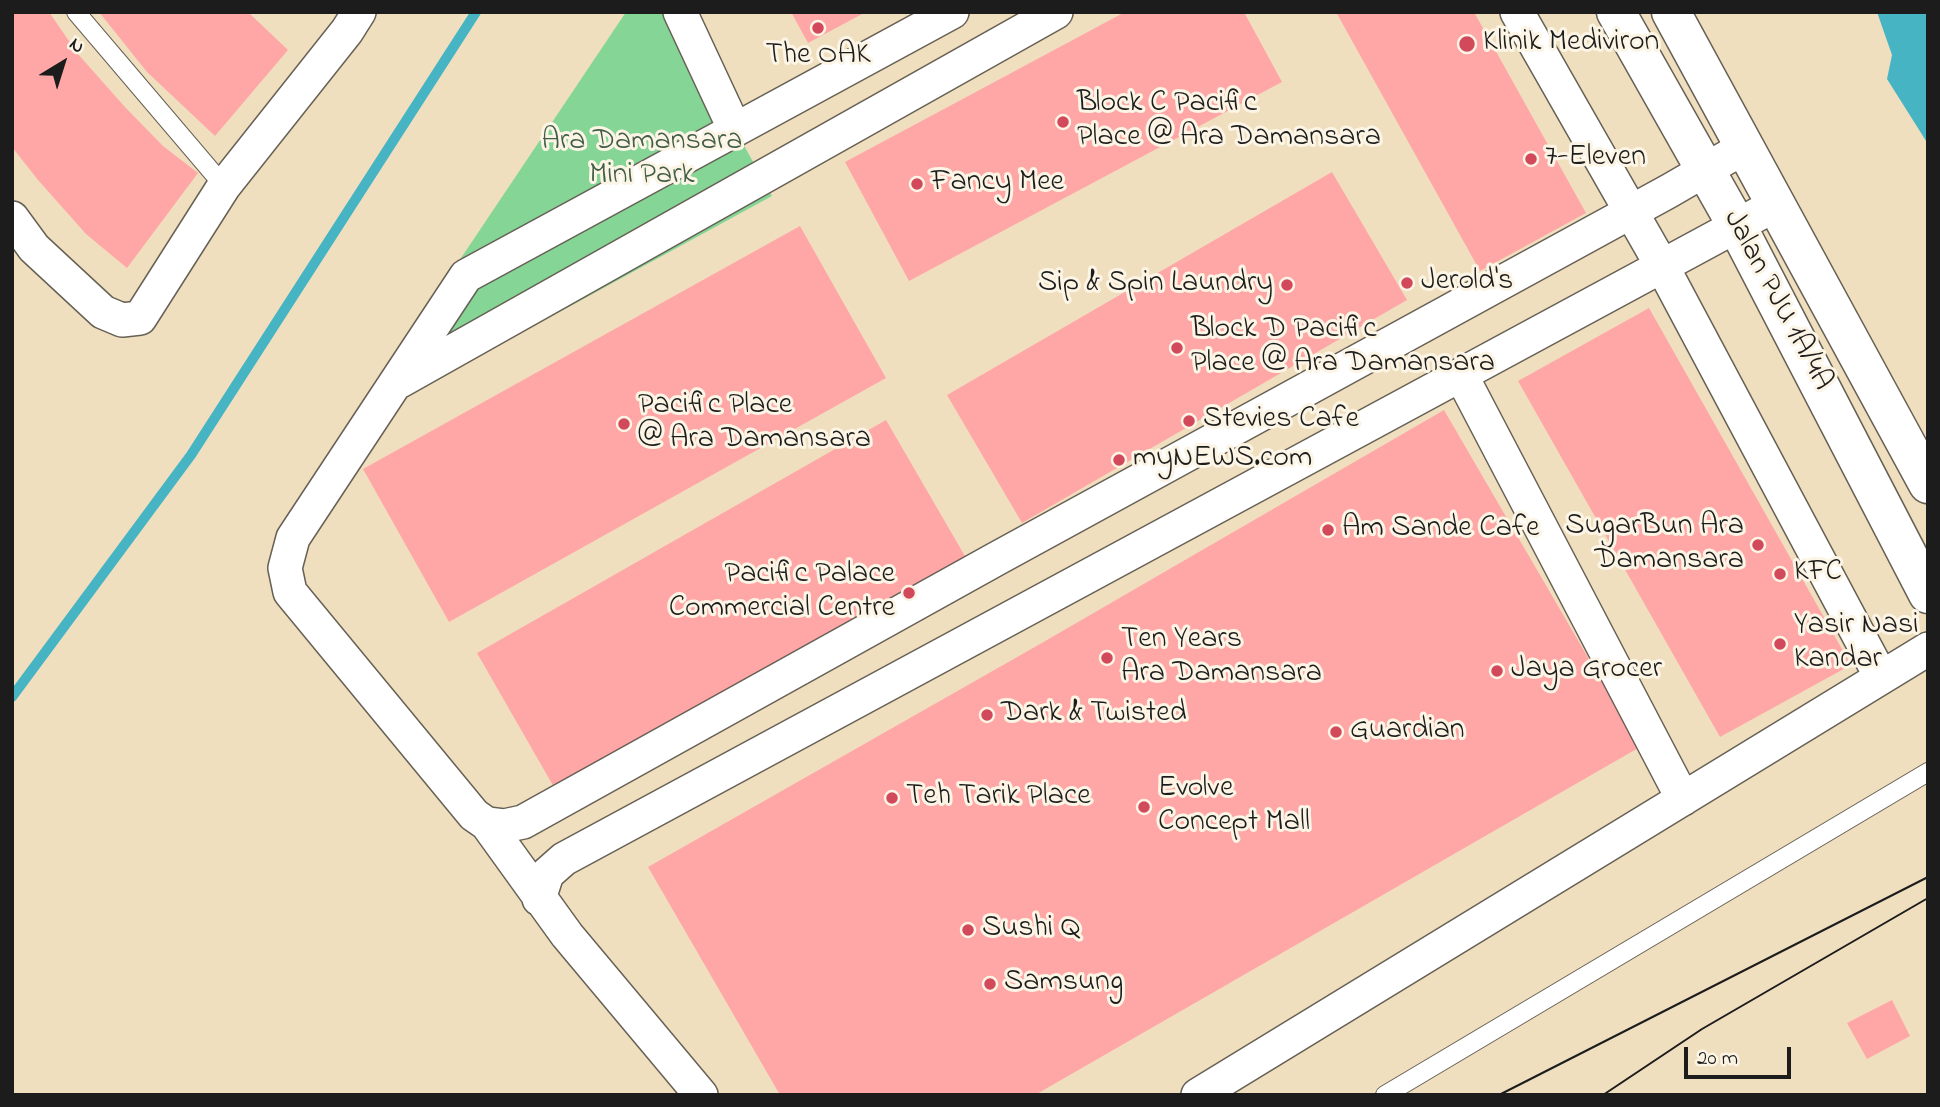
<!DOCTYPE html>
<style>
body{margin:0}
#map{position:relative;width:1940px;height:1107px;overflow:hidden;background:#f0dfbf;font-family:"Indie Flower",sans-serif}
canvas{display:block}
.frame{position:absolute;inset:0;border:14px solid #1c1c1c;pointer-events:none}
.north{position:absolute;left:28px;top:28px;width:70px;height:70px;-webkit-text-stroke:5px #fcf5e5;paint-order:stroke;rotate:38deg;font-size:19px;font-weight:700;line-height:28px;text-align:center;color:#1c1c1c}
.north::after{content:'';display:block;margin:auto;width:24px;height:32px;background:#1c1c1c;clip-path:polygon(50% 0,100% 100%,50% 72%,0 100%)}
.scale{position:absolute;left:1684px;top:1047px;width:107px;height:32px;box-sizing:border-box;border:4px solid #1c1c1c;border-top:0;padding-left:9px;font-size:21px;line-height:24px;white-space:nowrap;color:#1c1c1c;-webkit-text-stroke:5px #fcf5e5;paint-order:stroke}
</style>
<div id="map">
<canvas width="1940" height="1107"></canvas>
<div class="frame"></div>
<div class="north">N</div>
<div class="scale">20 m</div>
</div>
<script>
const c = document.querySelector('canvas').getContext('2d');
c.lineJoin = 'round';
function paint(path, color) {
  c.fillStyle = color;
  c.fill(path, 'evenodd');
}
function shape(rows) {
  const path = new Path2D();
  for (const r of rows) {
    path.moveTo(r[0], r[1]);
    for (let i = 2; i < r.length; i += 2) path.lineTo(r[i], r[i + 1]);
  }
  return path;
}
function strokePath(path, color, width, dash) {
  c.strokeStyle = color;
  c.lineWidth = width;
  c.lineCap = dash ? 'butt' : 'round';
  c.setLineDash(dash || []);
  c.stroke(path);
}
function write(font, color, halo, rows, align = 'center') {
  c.font = font + ' "Indie Flower",sans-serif';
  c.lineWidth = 6;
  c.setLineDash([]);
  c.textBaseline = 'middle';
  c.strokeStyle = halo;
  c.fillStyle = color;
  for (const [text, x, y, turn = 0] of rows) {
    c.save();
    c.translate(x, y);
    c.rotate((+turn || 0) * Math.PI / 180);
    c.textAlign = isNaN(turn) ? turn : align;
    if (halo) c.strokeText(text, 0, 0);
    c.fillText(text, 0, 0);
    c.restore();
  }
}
const green = shape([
 [626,12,670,12,772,196,347,428]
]);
const water = shape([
 [1877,12,1928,12,1928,144,1887,79,1892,55]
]);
const stream = shape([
 [12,697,191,455,476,12]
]);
const building = shape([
 [12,12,49,12,78,54,124,106,163,146,198,173,127,268,86,234,38,180,12,147],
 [99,12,248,12,288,50,215,136,147,72],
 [791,12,866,12,808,43],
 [1125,12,1244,12,1282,82,909,281,845,162],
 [1336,12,1474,12,1586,213,1480,271],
 [1332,172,1407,300,1022,523,947,395],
 [800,226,886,378,449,622,363,469],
 [1649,308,1851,665,1720,737,1518,381],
 [1444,410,1640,747,1035,1095,780,1095,648,867,1040,644],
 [886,420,969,563,559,796,477,653],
 [1892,1000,1910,1036,1867,1059,1847,1023]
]);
const lane = shape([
 [76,12,224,186],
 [1385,1095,1928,772]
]);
const street = shape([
 [680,12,735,130],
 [1517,12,1662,266,1881,677],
 [12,218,34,248,103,312,122,320,140,318,224,186,347,31,359,12],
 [1461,375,1683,799],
 [400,381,1056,12],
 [487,824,504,826,523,822,996,559,1669,191,1745,147],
 [539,899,547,874,564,859,1777,204],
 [701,1095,567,935,487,824,474,815,290,592,285,568,293,538,466,276,952,12],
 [1198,1095,1928,649]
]);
const secondary = shape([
 [1616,12,1737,226,1928,594],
 [1671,12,1928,484]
]);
const tram = shape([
 [1499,1095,1928,877],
 [1603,1095,1702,1029,1928,898]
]);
const markers = [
 [818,28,7,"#d1495b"],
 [1467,44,9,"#d1495b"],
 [1063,122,7,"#d1495b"],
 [1531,159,7,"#d1495b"],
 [917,184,7,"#d1495b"],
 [1407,283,7,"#d1495b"],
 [1287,285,7,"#d1495b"],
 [1177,348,7,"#d1495b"],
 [1189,421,7,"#d1495b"],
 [624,424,7,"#d1495b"],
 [1119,460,7,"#d1495b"],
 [1328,530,7,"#d1495b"],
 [1758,545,7,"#d1495b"],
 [1780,574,7,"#d1495b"],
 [909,593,7,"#d1495b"],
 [1780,644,7,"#d1495b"],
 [1107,658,7,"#d1495b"],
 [1497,671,7,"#d1495b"],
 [987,715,7,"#d1495b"],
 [1336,732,7,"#d1495b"],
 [892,798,7,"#d1495b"],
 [1144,807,7,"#d1495b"],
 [968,930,7,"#d1495b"],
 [990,984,7,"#d1495b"]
];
const poiNames = [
 ["Klinik Mediviron",1483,44],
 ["The OAK",818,57,"center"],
 ["Block C Pacific",1077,105],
 ["Place @ Ara Damansara",1077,139],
 ["7-Eleven",1545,159],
 ["Fancy Mee",931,184],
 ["Jerold's",1421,283],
 ["Sip & Spin Laundry",1273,285,"right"],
 ["Block D Pacific",1191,331],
 ["Place @ Ara Damansara",1191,365],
 ["Pacific Place",638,407],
 ["@ Ara Damansara",638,441],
 ["Stevies Cafe",1203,421],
 ["myNEWS.com",1133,460],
 ["SugarBun Ara",1744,528,"right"],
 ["Damansara",1744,562,"right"],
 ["Am Sande Cafe",1342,530],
 ["KFC",1794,574],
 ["Pacific Palace",895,576,"right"],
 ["Commercial Centre",895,610,"right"],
 ["Yasir Nasi",1794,627],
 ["Kandar",1794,661],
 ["Ten Years",1121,641],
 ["Ara Damansara",1121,675],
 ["Jaya Grocer",1511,671],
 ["Dark & Twisted",1001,715],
 ["Guardian",1350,732],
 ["Evolve",1158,790],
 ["Concept Mall",1158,824],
 ["Teh Tarik Place",906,798],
 ["Sushi Q",982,930],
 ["Samsung",1004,984]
];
const parkNames = [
 ["Ara Damansara",642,143],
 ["Mini Park",642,177]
];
const streetNames = [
 ["Jalan PJU 1A/4A",1776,301,62]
];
paint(green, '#85d696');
paint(water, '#47b4c4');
strokePath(stream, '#47b4c4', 10);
paint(building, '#ffa7a7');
strokePath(lane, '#666055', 20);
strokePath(street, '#666055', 36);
strokePath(secondary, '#666055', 41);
strokePath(lane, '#fff', 18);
strokePath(street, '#fff', 33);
strokePath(secondary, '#fff', 38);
strokePath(tram, '#1c1c1c', 2);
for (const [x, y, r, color] of markers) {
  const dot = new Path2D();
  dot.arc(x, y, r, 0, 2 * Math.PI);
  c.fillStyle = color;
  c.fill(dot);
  strokePath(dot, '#fcf5e5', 2.5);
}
write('30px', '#1c1c1c', '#fcf5e5', poiNames, 'left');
write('30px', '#415d47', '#fcf5e5', parkNames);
write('30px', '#1c1c1c', '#fcf5e5', streetNames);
</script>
